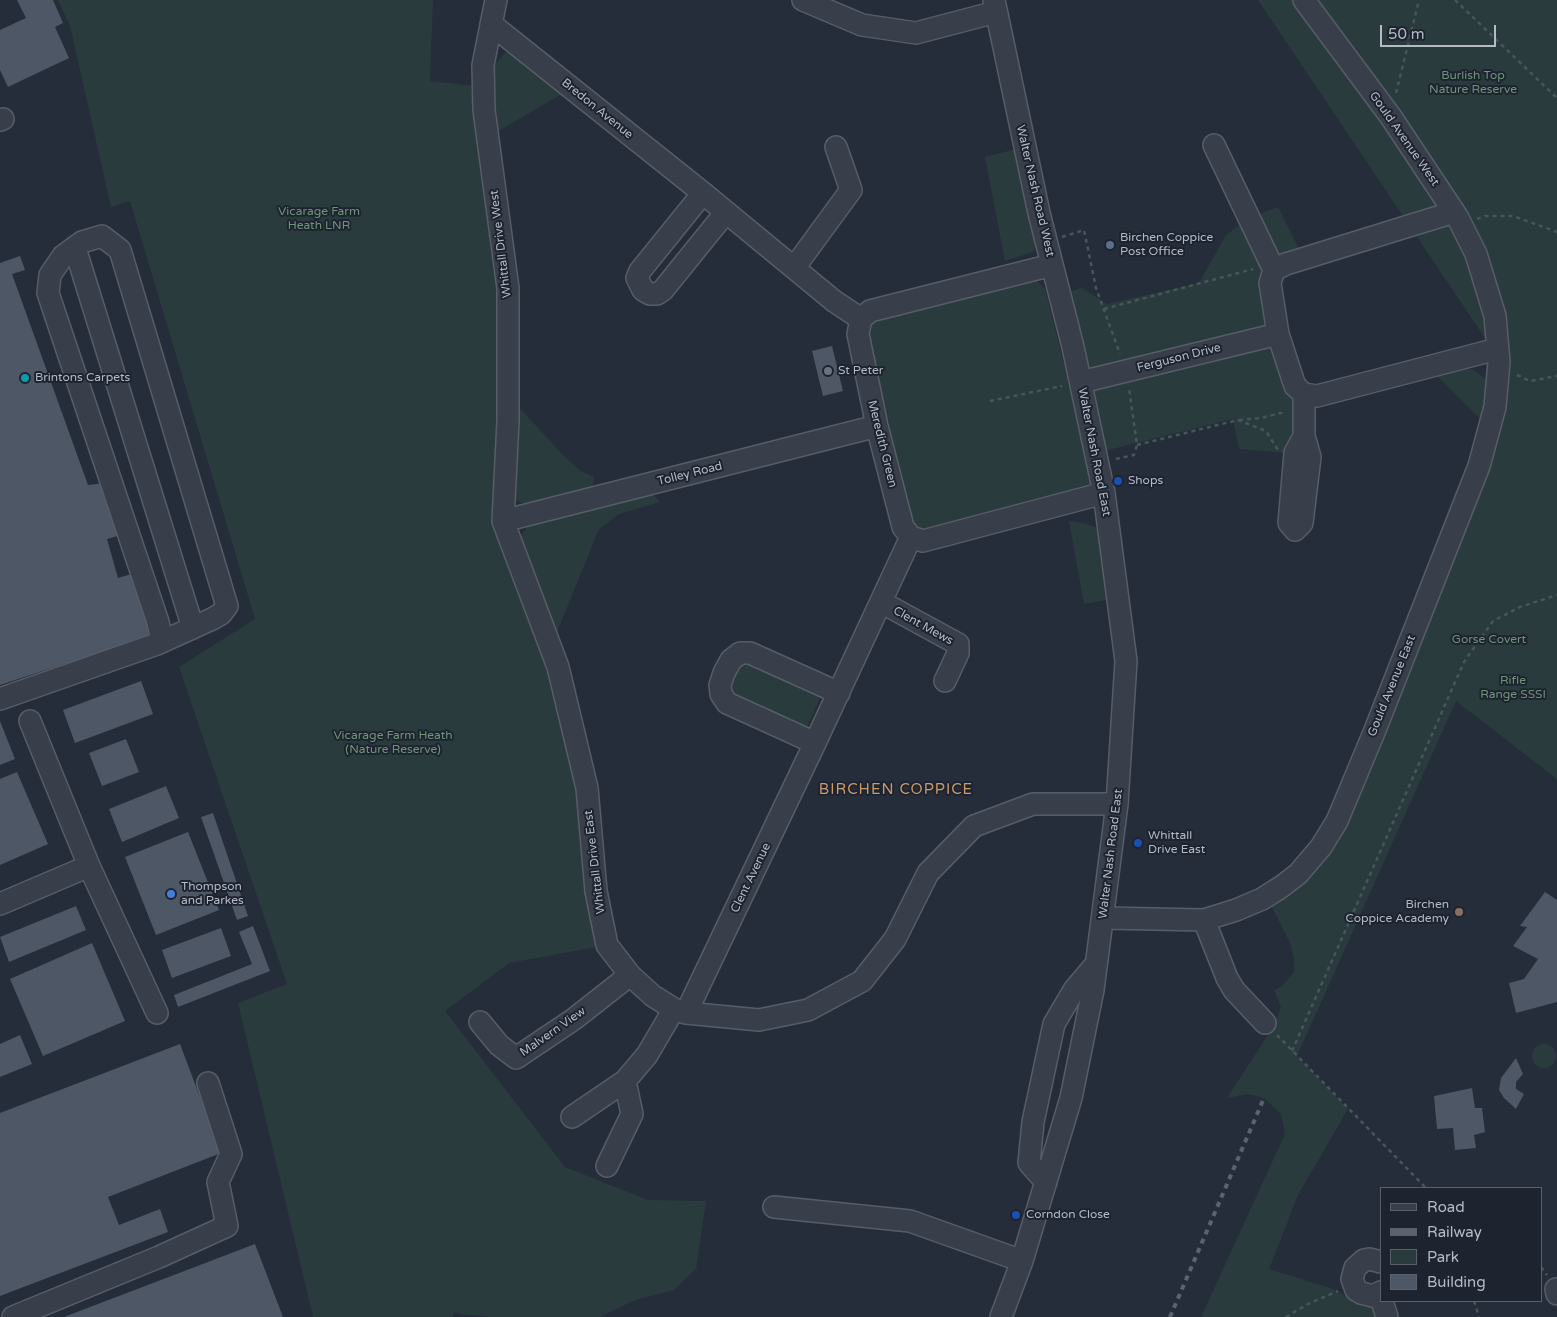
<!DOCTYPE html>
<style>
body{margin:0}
#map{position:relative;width:1557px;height:1317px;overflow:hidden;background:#252d3a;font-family:"Varela Round",sans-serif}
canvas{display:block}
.legend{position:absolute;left:1380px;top:1187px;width:162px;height:115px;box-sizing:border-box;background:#1e242f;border:1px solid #5a606b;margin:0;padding:6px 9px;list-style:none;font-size:15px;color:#b4bac6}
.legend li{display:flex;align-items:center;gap:10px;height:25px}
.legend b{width:25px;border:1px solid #5a606b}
.scale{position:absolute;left:1380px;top:25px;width:116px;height:22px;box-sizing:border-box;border:2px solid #b4bac6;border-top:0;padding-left:6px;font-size:15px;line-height:18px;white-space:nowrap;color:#b4bac6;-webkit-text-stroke:4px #1e242f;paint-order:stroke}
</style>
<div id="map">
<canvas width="1557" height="1317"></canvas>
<ul class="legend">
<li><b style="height:6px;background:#393f4a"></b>Road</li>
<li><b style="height:6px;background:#5b6371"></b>Railway</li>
<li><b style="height:14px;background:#2a3b3d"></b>Park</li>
<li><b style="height:14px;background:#4e5765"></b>Building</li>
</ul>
<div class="scale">50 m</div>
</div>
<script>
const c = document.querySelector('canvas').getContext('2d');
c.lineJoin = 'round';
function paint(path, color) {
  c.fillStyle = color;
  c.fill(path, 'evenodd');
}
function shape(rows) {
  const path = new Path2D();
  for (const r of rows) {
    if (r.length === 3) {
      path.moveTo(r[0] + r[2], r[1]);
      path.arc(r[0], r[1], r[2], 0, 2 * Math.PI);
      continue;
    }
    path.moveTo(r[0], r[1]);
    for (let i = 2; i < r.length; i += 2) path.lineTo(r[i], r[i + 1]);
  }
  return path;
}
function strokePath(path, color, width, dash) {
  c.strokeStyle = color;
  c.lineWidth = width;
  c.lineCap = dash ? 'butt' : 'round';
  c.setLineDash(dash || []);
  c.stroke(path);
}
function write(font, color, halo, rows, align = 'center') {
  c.font = font + ' "Varela Round",sans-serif';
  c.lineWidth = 4;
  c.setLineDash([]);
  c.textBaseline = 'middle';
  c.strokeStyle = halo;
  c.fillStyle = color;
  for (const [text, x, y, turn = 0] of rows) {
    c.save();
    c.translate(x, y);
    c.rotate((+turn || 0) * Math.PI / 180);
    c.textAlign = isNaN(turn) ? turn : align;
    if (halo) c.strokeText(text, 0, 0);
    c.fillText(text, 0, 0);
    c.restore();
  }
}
const green = shape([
 [58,0,433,0,430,81,475,86,508,288,503,521,558,667,607,945,509,963,445,1011,565,1167,648,1200,706,1201,696,1269,674,1290,635,1300,600,1317,490,1317,454,1313,453,1317,313,1317,238,1003,287,984,179,667,255,619,130,201,111,207,70,26],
 [1258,0,1557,0,1557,779,1456,701,1297,1056,1348,1109,1298,1195,1269,1269,1330,1288,1385,1313,1387,1317,1201,1317,1285,1134,1281,1114,1264,1098,1248,1094,1227,1098,1275,1024,1281,1007,1274,990,1282,986,1294,972,1294,957,1290,943,1271,905,1348,813,1503,365],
 [514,51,567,91,495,133,492,67,505,53],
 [1016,149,1038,242,1033,252,1005,261,985,157],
 [1278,207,1304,259,1274,270,1295,386,1295,454,1239,449,1233,419,1096,453,1060,294,1082,288,1107,304,1199,283,1226,235,1249,218],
 [1037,281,1045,289,1093,479,1091,487,932,533,915,526,910,513,868,334,875,319],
 [1466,367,1477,372,1488,382,1483,422,1437,376],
 [513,401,565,457,581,471,594,477,592,493,528,506,514,499],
 [653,494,660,502,619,514,599,529,555,637,519,544,522,534,530,524],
 [1069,521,1083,523,1095,527,1104,537,1111,599,1084,604],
 [742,660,822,694,806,729,727,691],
 [1544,1056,12]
]);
const building = shape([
 [17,0,53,0,63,23,55,27,69,58,8,87,0,70,0,30,26,18],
 [20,256,25,270,12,274,88,485,105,483,121,535,107,539,118,578,135,573,153,635,0,685,0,263],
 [832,346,843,391,823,396,812,351],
 [141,681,153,714,75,743,63,710],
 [0,721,15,759,0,765],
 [126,739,139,772,102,786,89,753],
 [17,772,48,844,0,865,0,779],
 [166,786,179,818,122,842,109,809],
 [213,813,248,916,237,920,201,817],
 [188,832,219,910,156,935,125,857],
 [1545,892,1557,900,1557,1002,1516,1013,1509,983,1524,979,1538,959,1513,946,1527,927,1520,926],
 [76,906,86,930,9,962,0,937],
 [253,926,270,971,178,1007,174,995,252,964,239,932],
 [221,928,231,956,172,978,162,950],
 [92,943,125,1021,43,1056,10,979],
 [20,1035,32,1064,0,1077,0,1044],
 [180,1044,221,1153,108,1197,119,1225,160,1209,168,1232,0,1296,0,1113],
 [1516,1058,1523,1074,1516,1082,1516,1089,1524,1094,1516,1109,1504,1098,1499,1090,1501,1078],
 [1472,1088,1475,1108,1482,1108,1485,1132,1474,1135,1476,1148,1455,1150,1453,1128,1437,1129,1434,1096],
 [255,1244,283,1317,64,1317]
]);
const path = shape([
 [1455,0,1557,98],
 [1396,93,1419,0],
 [1477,219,1485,216,1513,216,1557,232],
 [1062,237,1084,230,1096,288,1120,354],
 [1104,309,1253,269],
 [1517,375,1530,381,1557,376],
 [990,401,1062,386],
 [1239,420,1261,418,1285,412],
 [1137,445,1238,420,1266,431,1278,450],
 [1116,459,1134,455,1137,445,1129,388],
 [1277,1035,1426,1188],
 [1292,1051,1464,662,1493,621,1520,607,1557,595],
 [1541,1267,1547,1275],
 [1474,1301,1479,1317],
 [1286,1317,1308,1304,1338,1291]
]);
const minor = shape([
 [496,0,483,65,484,110,508,288,508,421,503,521,558,667,587,788,596,891,607,945,630,975,653,996,674,1009,686,1013,759,1020,808,1010,862,981,895,939,928,873,974,826,1033,804,1117,804],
 [803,0,862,25,916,33,996,12],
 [994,0,1039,213,1073,347,1104,493,1126,661,1117,804,1093,990,1071,1098,1022,1261,1001,1317],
 [491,24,703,193,834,301,861,319],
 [0,120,3,119],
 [1214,145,1274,270,1270,283,1278,334,1295,386,1304,394,1304,436,1310,457,1302,523,1295,530,1289,523,1295,453,1304,436],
 [703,193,640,271,637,278,643,290,650,294,657,294,663,290,726,212],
 [75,248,193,628],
 [1052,265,870,311,861,319,858,334,877,426,903,527,911,537,923,541,1104,493],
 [794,268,851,190,836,147],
 [1274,270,1286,264,1454,212],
 [1081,382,1278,334],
 [1304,394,1317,396,1497,349],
 [503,521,877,426],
 [881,602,958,644,958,653,945,681],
 [0,699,157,644,212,619,221,614,227,606,120,250,102,236,82,242,63,256,50,275,48,293,158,622,161,636,157,644],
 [30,721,89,866,157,1013],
 [815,743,727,703,721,694,720,685,724,673,731,660,740,653,750,653,839,693],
 [0,904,89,866],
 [1104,918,1204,920,1236,910,1262,899,1281,887,1298,874,1321,847,1337,821,1375,730,1479,466,1495,407,1499,362,1495,316,1476,254,1458,218,1391,117,1304,0],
 [1204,920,1227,978,1234,990,1265,1023],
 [686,1013,815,743,911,537],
 [480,1022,499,1045,516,1058,574,1019,630,975],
 [572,1117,625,1081,647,1055,674,1009],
 [607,1166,632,1114,625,1081],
 [1046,1182,1029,1163,1033,1122,1054,1024,1074,990,1096,964],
 [774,1207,910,1221,1022,1261],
 [1381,1262,1369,1259,1364,1260,1355,1268,1352,1279,1356,1290,1361,1293,1373,1296,1381,1292],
 [1556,1289,1557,1294],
 [1382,1301,1387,1317],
 [13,1317,159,1257,227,1226,218,1182,231,1154,208,1083]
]);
const rail = shape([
 [1170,1317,1264,1098]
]);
const markers = [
 [1110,245,5,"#5c6f8a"],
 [828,371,5,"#6b7280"],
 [25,378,5,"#0f9aa8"],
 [1118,481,5,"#1a4fb4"],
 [1138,843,5,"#1a4fb4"],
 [171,894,5,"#3f7fe0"],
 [1459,912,5,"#8d6e63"],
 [1016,1215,5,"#1a4fb4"]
];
const parkNames = [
 ["Burlish Top",1473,76],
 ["Nature Reserve",1473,90],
 ["Vicarage Farm",319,212],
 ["Heath LNR",319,226],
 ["Gorse Covert",1489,640],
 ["Rifle",1513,681],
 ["Range SSSI",1513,695],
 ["Vicarage Farm Heath",393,736],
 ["(Nature Reserve)",393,750]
];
const streetNames = [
 ["Bredon Avenue",597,109,39],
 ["Gould Avenue West",1404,139,55],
 ["Walter Nash Road West",1035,191,77],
 ["Whittall Drive West",501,244,-97],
 ["Ferguson Drive",1179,358,-14],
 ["Meredith Green",882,444,76],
 ["Walter Nash Road East",1094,452,79],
 ["Tolley Road",690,474,-14],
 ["Clent Mews",923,626,29],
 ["Gould Avenue East",1392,686,-68],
 ["Walter Nash Road East",1111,854,-83],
 ["Whittall Drive East",595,862,-97],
 ["Clent Avenue",751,878,-64],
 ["Malvern View",553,1032,-35]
];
const poiNames = [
 ["Birchen Coppice",1120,238],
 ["Post Office",1120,252],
 ["St Peter",838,371],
 ["Brintons Carpets",35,378],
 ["Shops",1128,481],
 ["Whittall",1148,836],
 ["Drive East",1148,850],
 ["Thompson",181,887],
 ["and Parkes",181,901],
 ["Birchen",1449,905,"right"],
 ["Coppice Academy",1449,919,"right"],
 ["Corndon Close",1026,1215]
];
const quarterNames = [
 ["BIRCHEN COPPICE",896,790]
];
paint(green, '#2a3b3d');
paint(building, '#4e5765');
strokePath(minor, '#575d68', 24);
strokePath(path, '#47565a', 2.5, [4, 4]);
strokePath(minor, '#393f4a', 21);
strokePath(rail, '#5b6371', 4, [5, 5]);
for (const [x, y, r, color] of markers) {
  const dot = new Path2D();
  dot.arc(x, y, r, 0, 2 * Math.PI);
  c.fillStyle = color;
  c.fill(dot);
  strokePath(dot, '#1e242f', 2);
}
write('12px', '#6e9479', '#1e242f', parkNames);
write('12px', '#b4bac6', '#1e242f', streetNames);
write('12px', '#b4bac6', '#1e242f', poiNames, 'left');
c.letterSpacing = '1px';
write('15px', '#ca9a6c', '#1e242f', quarterNames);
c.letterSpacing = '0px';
</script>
